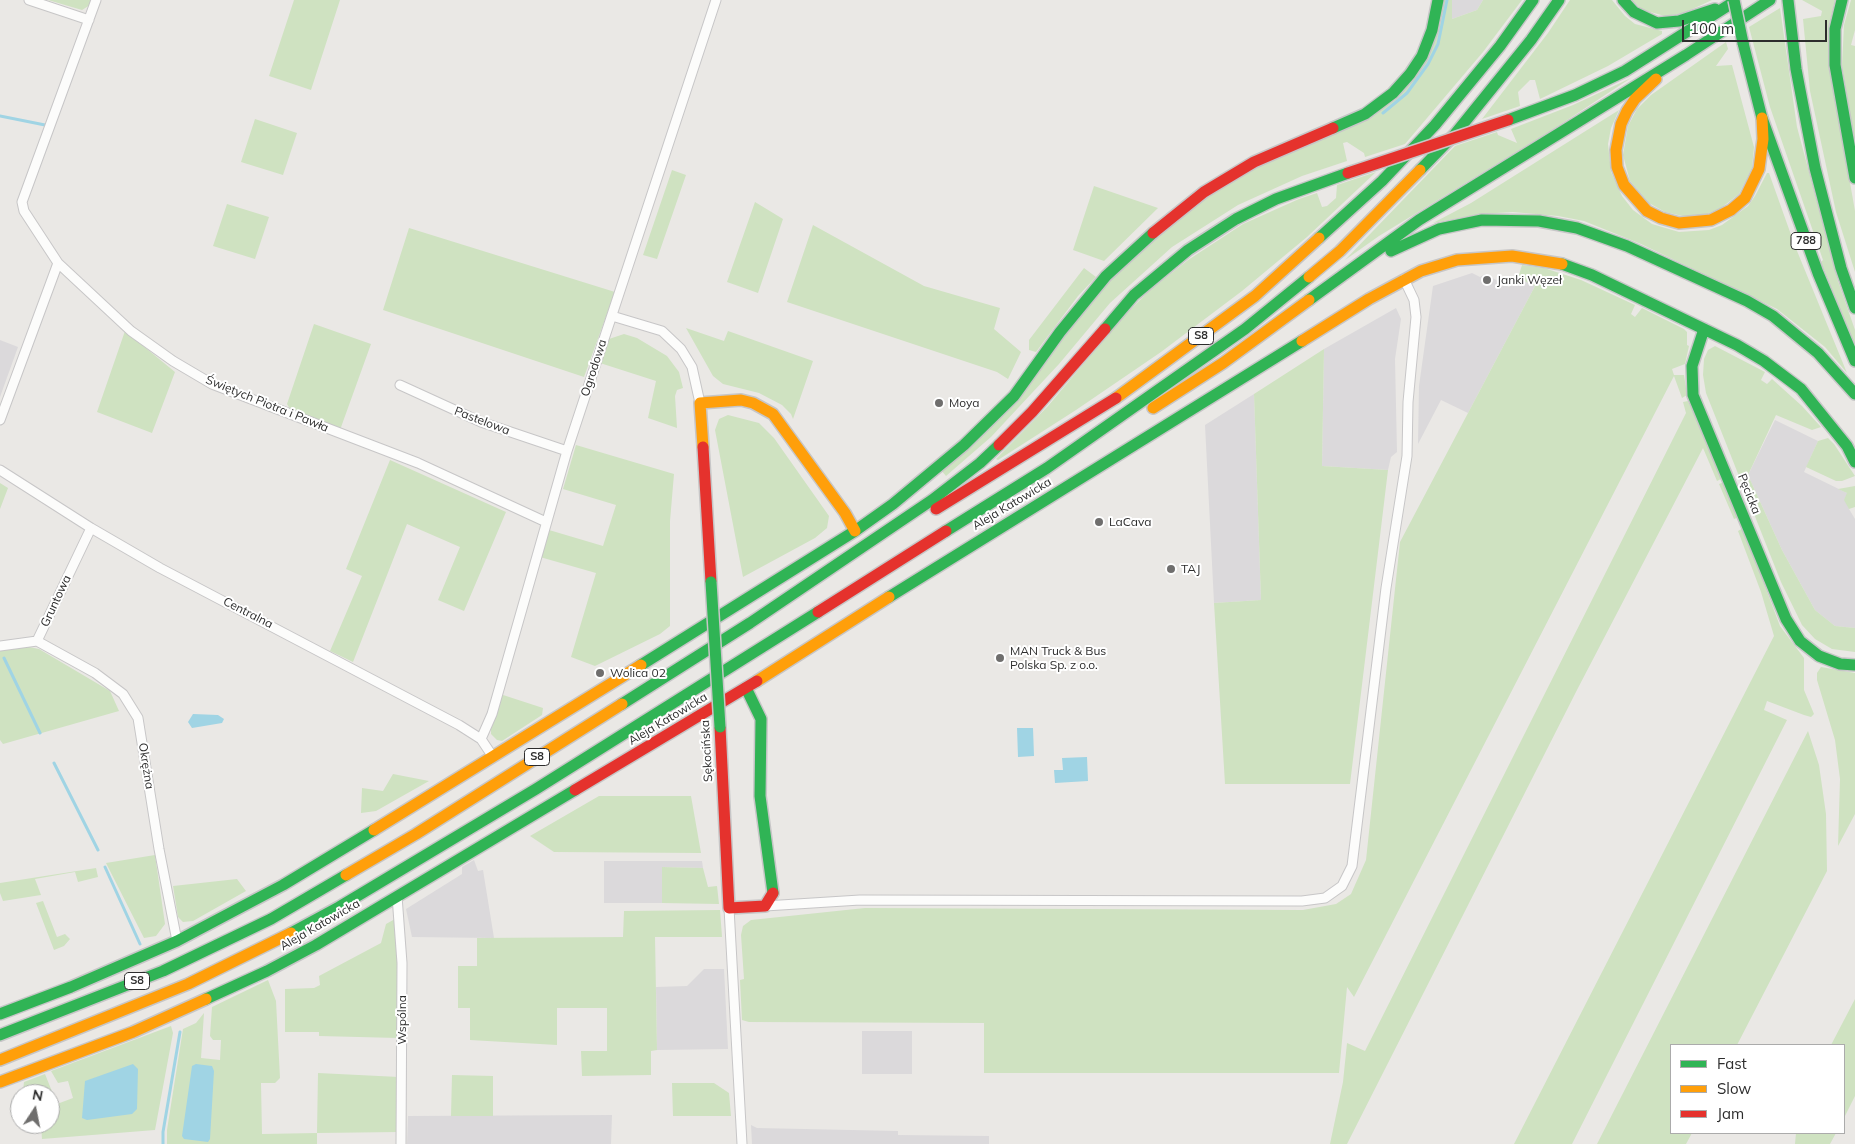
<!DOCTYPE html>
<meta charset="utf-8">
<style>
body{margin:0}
#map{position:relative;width:1855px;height:1144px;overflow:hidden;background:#eae8e5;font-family:Mulish,sans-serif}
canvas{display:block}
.legend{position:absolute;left:1670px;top:1044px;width:175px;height:90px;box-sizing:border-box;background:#fff;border:1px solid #ababab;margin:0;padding:6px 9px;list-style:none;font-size:15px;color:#2d2d2d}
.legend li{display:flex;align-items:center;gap:10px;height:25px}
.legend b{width:25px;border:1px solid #ababab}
.north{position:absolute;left:10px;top:1084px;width:50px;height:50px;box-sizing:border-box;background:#fff;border:1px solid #ababab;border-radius:50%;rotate:11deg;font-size:14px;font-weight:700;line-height:20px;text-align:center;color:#2d2d2d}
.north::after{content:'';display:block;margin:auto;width:18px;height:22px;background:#6f6e6d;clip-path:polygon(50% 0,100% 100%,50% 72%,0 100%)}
.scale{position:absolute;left:1682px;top:20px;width:145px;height:22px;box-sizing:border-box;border:2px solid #2d2d2d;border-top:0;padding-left:6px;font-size:15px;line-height:18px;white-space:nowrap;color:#2d2d2d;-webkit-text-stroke:4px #fff;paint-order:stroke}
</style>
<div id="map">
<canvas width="1855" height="1144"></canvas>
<ul class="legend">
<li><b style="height:6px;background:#30b455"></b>Fast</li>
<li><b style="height:6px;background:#ff9f0a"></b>Slow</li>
<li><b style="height:6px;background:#e5322d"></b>Jam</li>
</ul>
<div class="north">N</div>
<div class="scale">100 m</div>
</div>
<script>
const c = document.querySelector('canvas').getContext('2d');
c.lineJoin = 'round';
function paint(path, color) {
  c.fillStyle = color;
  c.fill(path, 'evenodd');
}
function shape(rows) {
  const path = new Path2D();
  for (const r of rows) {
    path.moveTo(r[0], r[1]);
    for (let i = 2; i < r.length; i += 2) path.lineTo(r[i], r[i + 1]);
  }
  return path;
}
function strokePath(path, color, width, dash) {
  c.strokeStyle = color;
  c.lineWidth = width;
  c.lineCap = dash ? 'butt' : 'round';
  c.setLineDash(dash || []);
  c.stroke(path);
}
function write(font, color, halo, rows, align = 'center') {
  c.font = font + ' Mulish,sans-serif';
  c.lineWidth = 4;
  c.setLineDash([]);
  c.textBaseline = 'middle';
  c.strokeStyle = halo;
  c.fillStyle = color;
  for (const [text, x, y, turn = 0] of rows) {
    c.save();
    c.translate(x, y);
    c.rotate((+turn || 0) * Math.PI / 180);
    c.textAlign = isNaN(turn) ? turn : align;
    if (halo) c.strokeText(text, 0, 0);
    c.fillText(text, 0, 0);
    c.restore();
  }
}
const industrial = shape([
 [1452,0,1483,0,1477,10,1452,19],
 [1472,273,1480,277,1485,274,1509,287,1518,278,1535,286,1468,413,1441,400,1418,444,1419,386,1433,286],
 [1396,308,1401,319,1395,359,1397,452,1391,457,1388,470,1322,466,1324,349],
 [0,340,18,347,0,397],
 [1254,394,1261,600,1214,603,1205,425],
 [1775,420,1818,441,1804,472,1847,493,1849,509,1855,519,1855,628,1835,626,1815,610,1782,550,1748,475],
 [474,860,478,871,483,870,494,938,412,937,406,909,462,874,462,867],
 [604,861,702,861,703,868,662,867,662,903,604,903],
 [704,969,724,969,728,1049,657,1050,656,987,687,986],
 [862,1031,912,1031,912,1074,862,1074],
 [612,1115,611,1144,407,1144,408,1116],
 [751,1125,757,1128,898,1131,898,1135,989,1136,989,1144,752,1144]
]);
const green = shape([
 [48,0,92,0,90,5,82,10],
 [294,0,340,0,311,90,269,76],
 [1444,0,1452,0,1452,19,1477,10,1483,0,1522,0,1483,52,1405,144,1365,157,1364,153,1347,142,1343,143,1347,161,1302,176,1238,205,1172,247,1110,303,1059,364,991,437,946,476,941,470,1106,285,1148,243,1197,204,1242,175,1273,158,1375,113,1395,100,1424,64,1440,24],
 [1570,0,1612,0,1625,16,1635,24,1662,31,1662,34,1608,66,1540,99,1535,80,1530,80,1518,92,1520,106,1482,119,1548,33],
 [1631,0,1712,0,1684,13,1665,16,1643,10],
 [1802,0,1835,0,1829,25,1829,64,1855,211,1855,272,1836,212,1810,91,1803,19,1821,16,1822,11],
 [1851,0,1855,0,1855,30,1851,45,1855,46,1855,144,1842,65,1844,25],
 [1780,8,1797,127,1838,281,1855,330,1855,346,1821,262,1823,260,1770,107,1749,27],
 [1726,42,1728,49,1716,66,1732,65,1754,147,1752,168,1739,194,1721,208,1707,214,1687,217,1665,212,1649,203,1630,181,1623,155,1628,126,1637,109,1651,95],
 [1631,78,1552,130,1379,236,1345,260,1455,146,1497,132,1498,135,1517,143,1511,129,1573,105],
 [1619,110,1611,128,1608,144,1611,172,1622,196,1633,210,1652,224,1679,232,1709,230,1722,225,1748,206,1755,196,1767,173,1769,173,1795,246,1847,373,1825,347,1777,309,1641,244,1584,221,1558,216,1513,212,1480,214,1433,223,1471,203],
 [255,119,297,133,283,175,241,162],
 [672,170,686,175,657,259,643,255],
 [1376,172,1307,237,1242,291,1161,352,1076,410,998,460,996,459,1048,406,1123,317,1149,291,1188,260,1243,224,1299,199,1317,193,1322,207,1327,206,1336,198,1337,185],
 [1094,186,1158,208,1104,261,1073,250],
 [755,202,783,219,758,293,727,282],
 [227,204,269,217,255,259,213,246],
 [813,225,924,286,1000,308,994,329,1021,352,1008,379,997,372,787,302],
 [409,228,615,292,584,377,383,310],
 [1522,265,1544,268,1581,280,1635,305,1631,314,1635,317,1642,308,1684,329,1687,332,1687,345,1689,346,1685,364,1672,369,1674,375,1684,375,1687,395,1682,398,1674,376,1354,997,1347,987,1339,1073,984,1073,984,1023,749,1022,742,1020,740,980,744,979,741,935,743,926,751,920,865,908,1303,910,1336,904,1351,894,1366,860,1400,542,1535,286,1518,278],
 [1084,268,1096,277,1078,296,1036,352,1029,350,1029,340],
 [314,324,371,344,340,430,292,412,287,404],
 [686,328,724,341,728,331,813,361,793,419,791,414,782,405,759,393,723,384,713,376],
 [125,331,175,372,152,433,97,412],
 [624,334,637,338,667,356,679,372,683,388,677,390,675,396,677,428,648,418,656,381,600,363,609,339],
 [1715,346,1765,372,1761,380,1767,384,1772,379,1802,406,1821,427,1812,430,1776,415,1748,475,1782,550,1815,610,1835,626,1855,628,1855,652,1832,649,1815,639,1802,625,1781,582,1706,393,1703,375,1704,359,1708,350],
 [1324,349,1322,466,1388,470,1350,784,1225,784,1214,603,1261,600,1254,394],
 [1688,401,1723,478,1717,481,1703,448,1578,688,1347,1144,1330,1144,1343,1082,1347,1043,1365,1051,1686,413,1683,402],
 [728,415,759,423,774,438,829,516,827,528,815,538,743,577,715,430,719,419],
 [1828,438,1834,444,1855,476,1842,481,1836,481,1806,467,1818,441],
 [576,445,674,474,670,521,670,626,660,634,595,666,571,657,596,573,540,557,549,530,603,546,616,505,563,489],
 [390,460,506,512,464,611,438,600,460,547,407,524,353,662,330,651,362,576,346,569],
 [1724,482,1739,517,1734,519,1719,484],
 [0,483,8,488,0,509],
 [1855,486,1855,507,1849,509,1844,500,1847,493,1838,489],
 [1743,528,1780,626,1804,658,1804,690,1814,714,1811,717,1804,715,1767,701,1764,710,1787,720,1572,1144,1514,1144,1774,636,1761,592,1738,531],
 [29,647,39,649,110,691,119,711,3,744,0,740,0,650],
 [1821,667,1855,673,1855,814,1838,846,1840,779,1835,740,1817,680,1817,673],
 [500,694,543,708,542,715,502,741,497,740,491,734,491,726],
 [1808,731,1819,765,1826,814,1827,871,1737,1045,1671,1045,1671,1133,1692,1133,1686,1144,1597,1144],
 [393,774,429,781,376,811,361,813,362,788,383,791],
 [599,796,691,796,701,853,554,852,530,836],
 [155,855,165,924,156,936,144,938,106,863],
 [662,867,703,868,708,887,717,886,719,904,662,903],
 [96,868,98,877,78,882,75,872,35,879,41,895,3,901,0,893,0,883],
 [237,879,246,891,193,921,183,922,178,917,173,886],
 [43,901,57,937,65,934,70,939,64,946,54,950,36,903],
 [720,910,722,937,655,937,657,1050,651,1051,651,1075,582,1076,581,1051,607,1051,607,1008,557,1008,557,1045,470,1040,470,1008,458,1008,458,966,477,966,477,938,623,937,624,911],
 [395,919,398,941,398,1038,319,1036,319,1032,285,1032,285,989,314,988,320,985,319,976,381,943,386,924],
 [268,980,276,1001,280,1078,275,1083,261,1083,262,1134,317,1133,318,1073,399,1077,399,1132,317,1133,317,1144,167,1144,167,1130,183,1029,196,1023,204,1013,201,1058,220,1060,221,1040,213,1040,210,1036,212,1007],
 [1855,999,1855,1096,1844,1118,1844,1045,1831,1045],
 [171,1026,173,1033,155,1130,42,1139,41,1124,50,1124,50,1094,32,1094,29,1089,23,1091,24,1082,45,1074,57,1104,73,1098,68,1081,58,1083,51,1071],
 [452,1075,493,1076,493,1116,451,1116],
 [672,1083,714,1083,729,1093,731,1116,673,1116],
 [1796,1133,1836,1133,1830,1144,1795,1144]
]);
const water = shape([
 [193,714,218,715,224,719,222,723,192,728,188,722],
 [1017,728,1033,728,1034,756,1018,757],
 [1087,757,1088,781,1055,783,1054,770,1063,770,1062,758],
 [133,1064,138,1069,137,1109,132,1114,87,1120,82,1118,85,1081],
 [196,1064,212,1066,214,1071,210,1139,208,1142,184,1139,182,1136,192,1066]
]);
const stream = shape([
 [1383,113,1407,93,1428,64,1438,44,1447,0],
 [0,116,45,125],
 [4,658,40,733],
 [54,763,98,850],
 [105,867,140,944],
 [163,1144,163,1132,180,1032]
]);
const street = shape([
 [29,0,89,20],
 [96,0,22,202,24,211,58,263,131,331,173,361,212,384,418,463,546,522],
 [612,316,662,331,681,349,692,367,700,403],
 [400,385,481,422,567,451],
 [0,420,58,263],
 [0,470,91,528,160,568,459,725,481,739,493,757],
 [37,641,95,673,123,694,138,718,159,849,177,941],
 [0,646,37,641,91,528],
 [481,739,492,714,567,451,716,0],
 [397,896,402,963,401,1144],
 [765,906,860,900,1302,901,1325,898,1342,886,1352,866,1386,588,1407,456,1408,402,1416,317,1414,300,1404,279],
 [729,908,742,1144]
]);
const fast = shape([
 [1623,0,1634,12,1657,23,1679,21,1715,9],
 [1788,0,1796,69,1815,168,1841,268,1855,308],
 [1842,0,1835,29,1835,65,1855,178],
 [1743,43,1762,118,1818,273,1855,361],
 [1686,55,1770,0],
 [1508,120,1575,95,1625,71,1732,3],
 [1333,128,1365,114,1393,93,1410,74,1422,56,1432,30,1438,0],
 [1420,170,1455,134,1531,40,1559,0],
 [1319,238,1382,181,1435,125,1500,46,1533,0],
 [1391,251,1439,229,1482,220,1539,221,1577,228,1627,246,1747,301,1773,316,1818,353,1855,394],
 [1562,264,1592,275,1737,345,1764,361,1801,389,1847,446,1855,462],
 [1309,300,1419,220,1686,55],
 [1105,329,1134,295,1188,250,1236,219,1276,199,1348,173],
 [1704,329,1692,366,1693,395,1786,619,1800,641,1819,656,1840,664,1855,665],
 [946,531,1047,468,1245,329,1309,277],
 [889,597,1302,341],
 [641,665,855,531,893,504,964,445,1014,396,1060,332,1106,276,1153,233],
 [746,688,761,719,760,796,773,893],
 [622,704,750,623,932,500,980,463,999,445],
 [291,933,339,907,536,789,818,612],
 [206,999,267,971,316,945,575,790],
 [0,1014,71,987,177,941,283,885,374,830],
 [0,1035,163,971,271,919,346,875]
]);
const slow = shape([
 [1656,79,1635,99,1627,111,1621,124,1616,150,1617,167,1624,185,1647,211,1661,218,1679,223,1711,220,1731,210,1745,198,1759,169,1763,139,1762,118],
 [1309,277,1340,251,1420,170],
 [1302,341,1369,299,1421,271,1457,260,1512,256,1562,264],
 [1116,398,1255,296,1319,238],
 [1153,408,1223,363,1309,300],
 [703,447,700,403,741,400,753,403,773,414,845,513,855,531],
 [757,681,889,597],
 [374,830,641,665],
 [346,875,416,834,622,704],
 [0,1060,188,984,291,933],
 [0,1082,133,1032,206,999]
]);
const jam = shape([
 [1153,233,1204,192,1254,162,1333,128],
 [999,445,1032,412,1105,329],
 [703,447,711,582],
 [936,509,1116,398],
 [818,612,946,531],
 [720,727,729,908,765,906,773,893],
 [575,790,757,681]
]);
const fastBridge = shape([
 [1734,0,1743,43],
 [711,582,720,727]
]);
const jamBridge = shape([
 [1348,173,1508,120]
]);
const markers = [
 [1487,280,5,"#6f6e6d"],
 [939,403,5,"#6f6e6d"],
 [1099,522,5,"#6f6e6d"],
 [1171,569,5,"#6f6e6d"],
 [1000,658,5,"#6f6e6d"],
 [600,673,5,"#6f6e6d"]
];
const shields = [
 [1806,241,30],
 [1201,336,25],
 [537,757,25],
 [137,981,25]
];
const shieldNames = [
 ["788",1806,241],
 ["S8",1201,336],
 ["S8",537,757],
 ["S8",137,981]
];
const poiNames = [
 ["Janki Węzeł",1497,280],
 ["Moya",949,403],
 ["LaCava",1109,522],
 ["TAJ",1181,569],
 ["MAN Truck & Bus",1010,651],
 ["Polska Sp. z o.o.",1010,665],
 ["Wolica 02",610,673]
];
const streetNames = [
 ["Ogrodowa",594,368,-72],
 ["Świętych Piotra i Pawła",267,404,22],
 ["Pastelowa",482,421,21],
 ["Pęcicka",1749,494,68],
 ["Aleja Katowicka",1012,504,-31],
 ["Gruntowa",56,601,-65],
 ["Centralna",248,613,27],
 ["Aleja Katowicka",668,719,-31],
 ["Sękocińska",707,751,-93],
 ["Okrężna",146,766,81],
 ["Aleja Katowicka",320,925,-30],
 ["Wspólna",402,1020,-90]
];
paint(industrial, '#dbd9db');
paint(green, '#cfe2c1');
paint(water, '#a0d4e4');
strokePath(stream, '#a0d4e4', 3);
strokePath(street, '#c7c6c7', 11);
strokePath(fast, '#c7c6c7', 14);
strokePath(slow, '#c7c6c7', 14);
strokePath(jam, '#c7c6c7', 14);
strokePath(street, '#fcfcfb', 9);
strokePath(fast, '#30b455', 11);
strokePath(slow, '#ff9f0a', 11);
strokePath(jam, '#e5322d', 11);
strokePath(fastBridge, '#c7c6c7', 14, []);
strokePath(jamBridge, '#c7c6c7', 14, []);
strokePath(fastBridge, '#30b455', 11);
strokePath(jamBridge, '#e5322d', 11);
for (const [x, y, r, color] of markers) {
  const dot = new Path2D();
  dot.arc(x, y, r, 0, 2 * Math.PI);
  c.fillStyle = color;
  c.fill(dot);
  strokePath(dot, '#fff', 2);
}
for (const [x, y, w] of shields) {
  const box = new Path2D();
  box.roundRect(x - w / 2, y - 8.5, w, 17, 4);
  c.fillStyle = '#fff';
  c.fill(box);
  strokePath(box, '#2d2d2d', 1);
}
write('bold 11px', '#2d2d2d', null, shieldNames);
write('12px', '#2d2d2d', '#fff', poiNames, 'left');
write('12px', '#2d2d2d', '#fff', streetNames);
</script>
